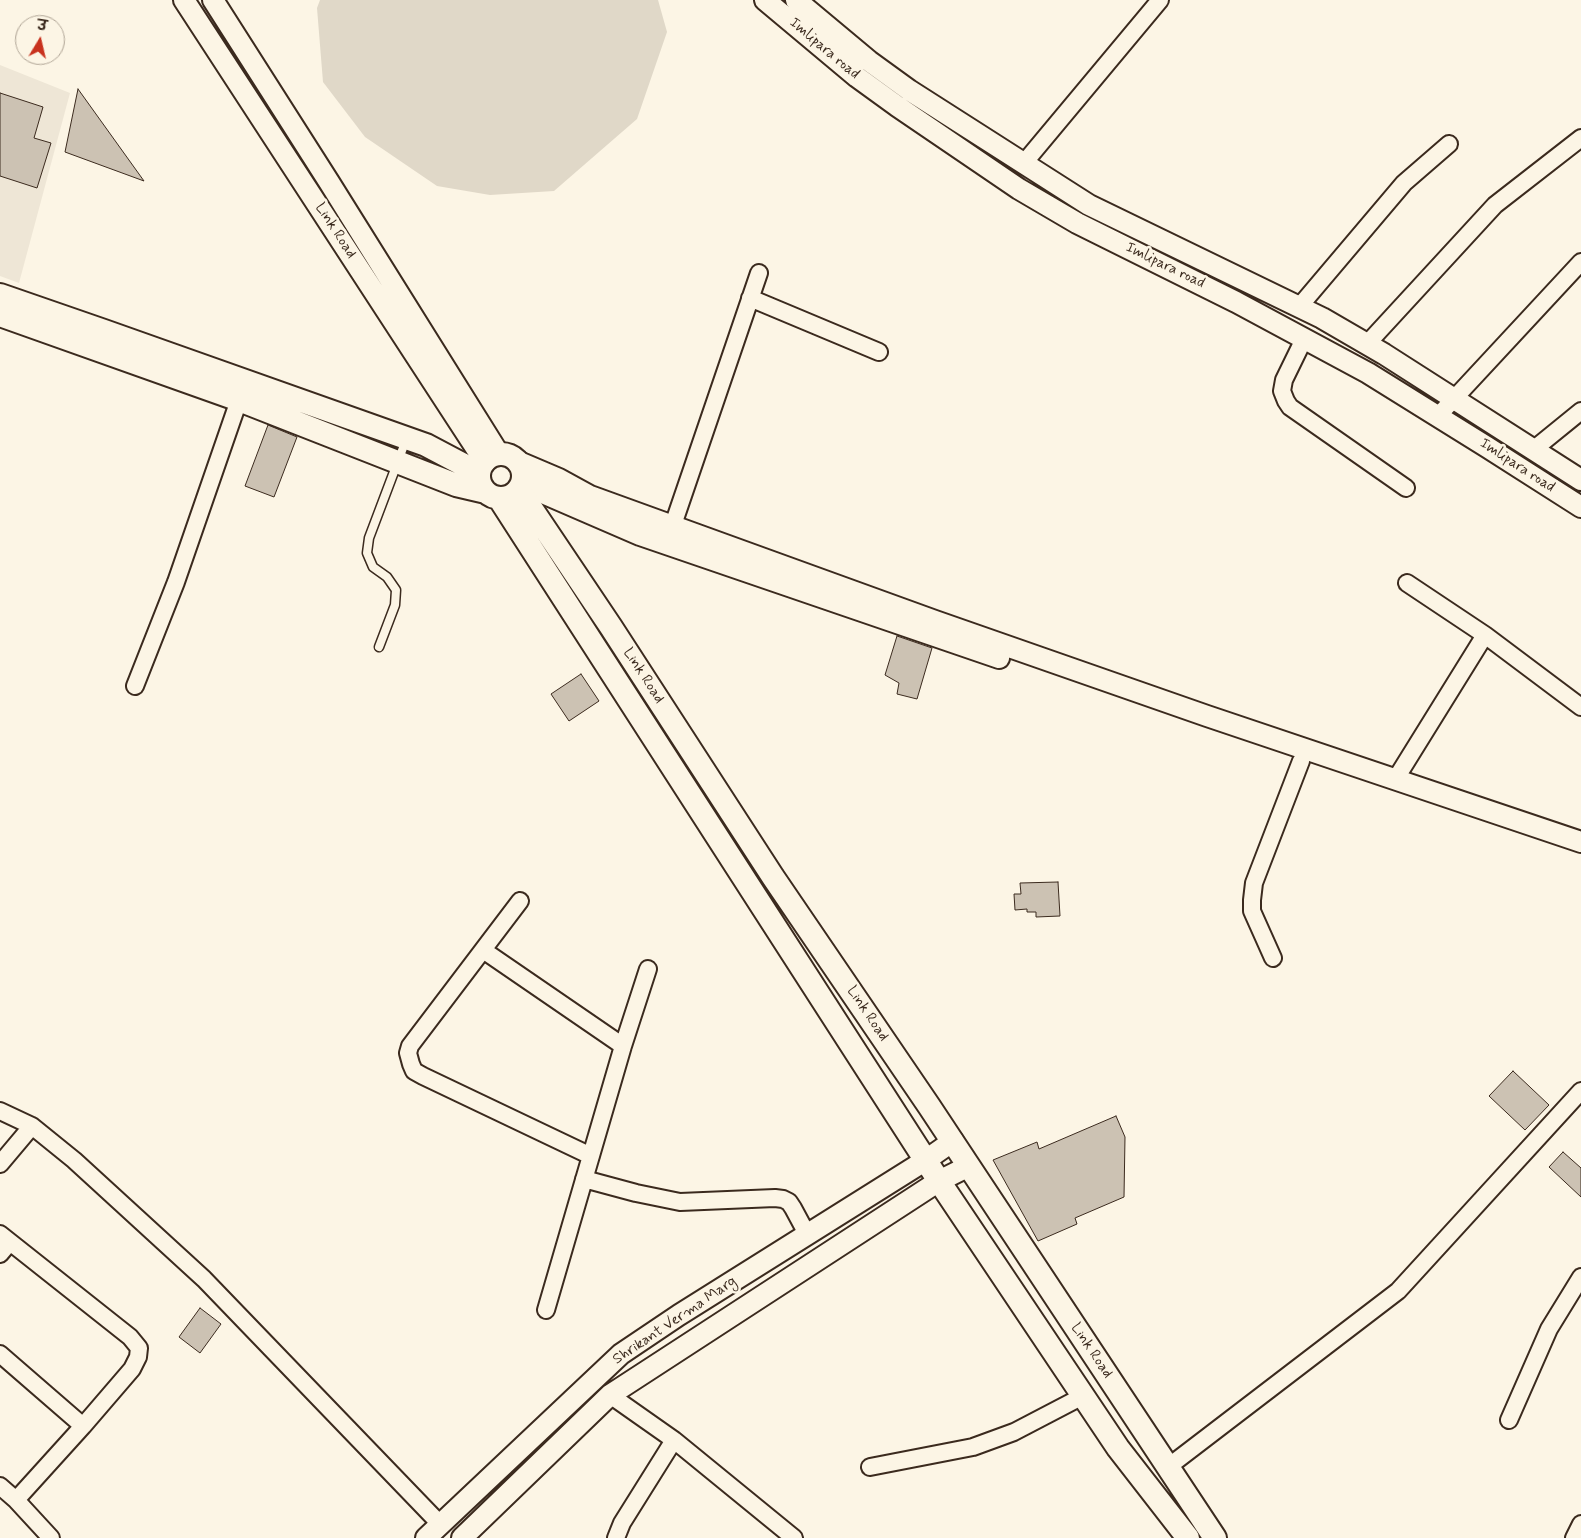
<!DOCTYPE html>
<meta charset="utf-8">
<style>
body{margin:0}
#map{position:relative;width:1581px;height:1538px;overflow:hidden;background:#fcf5e5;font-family:Mynerve,"Playpen Sans Deva",sans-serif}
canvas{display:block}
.north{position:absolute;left:15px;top:15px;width:50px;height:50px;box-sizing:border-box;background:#fcf5e5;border:1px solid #afa495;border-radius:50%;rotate:9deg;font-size:14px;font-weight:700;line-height:20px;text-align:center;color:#3b2a1e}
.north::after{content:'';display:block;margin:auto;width:18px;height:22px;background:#c8321e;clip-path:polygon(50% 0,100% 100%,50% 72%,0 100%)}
</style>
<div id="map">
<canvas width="1581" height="1538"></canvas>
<div class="north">उ</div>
</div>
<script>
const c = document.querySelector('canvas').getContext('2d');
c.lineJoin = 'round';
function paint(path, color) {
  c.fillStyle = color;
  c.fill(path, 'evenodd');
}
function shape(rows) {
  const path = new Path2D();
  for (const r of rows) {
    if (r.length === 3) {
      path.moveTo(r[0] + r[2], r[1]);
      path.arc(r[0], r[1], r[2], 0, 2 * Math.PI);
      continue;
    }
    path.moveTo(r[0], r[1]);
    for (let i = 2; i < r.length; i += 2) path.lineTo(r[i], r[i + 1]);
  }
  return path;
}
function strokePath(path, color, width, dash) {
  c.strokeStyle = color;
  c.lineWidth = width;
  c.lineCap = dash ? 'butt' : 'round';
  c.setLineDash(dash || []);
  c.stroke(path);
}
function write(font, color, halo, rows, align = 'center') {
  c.font = font + ' Mynerve,sans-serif';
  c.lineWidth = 5;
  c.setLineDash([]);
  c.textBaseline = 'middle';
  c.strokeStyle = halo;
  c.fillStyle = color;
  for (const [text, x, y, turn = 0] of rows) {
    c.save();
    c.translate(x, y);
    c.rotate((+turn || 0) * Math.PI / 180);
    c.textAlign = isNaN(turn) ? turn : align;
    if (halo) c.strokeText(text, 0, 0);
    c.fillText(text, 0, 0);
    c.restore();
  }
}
const built = shape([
 [0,65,70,93,19,283,0,276]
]);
const green = shape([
 [320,0,658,0,667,32,637,119,554,191,490,195,437,186,365,137,323,82,317,8]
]);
const building = shape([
 [78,89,144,181,65,152,78,89],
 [0,93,43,107,34,138,51,143,37,188,0,176,0,93],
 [268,425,297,437,274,497,245,486,268,425],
 [897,636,932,648,917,699,897,694,899,683,885,675,897,636],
 [581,674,599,701,569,721,551,694,581,674],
 [1058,882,1060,916,1036,917,1036,912,1027,912,1027,909,1015,910,1014,894,1021,894,1020,883,1058,882],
 [1513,1071,1549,1105,1525,1130,1489,1096,1513,1071],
 [1116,1116,1125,1137,1124,1197,1075,1218,1077,1224,1038,1241,993,1160,1037,1142,1039,1149,1116,1116],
 [1563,1152,1581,1168,1581,1197,1549,1167,1563,1152],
 [200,1308,221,1324,200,1353,179,1337,200,1308]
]);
const service = shape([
 [379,647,395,605,396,590,387,577,373,567,367,553,369,538,406,440]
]);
const minor = shape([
 [1024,163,1160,0],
 [750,298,879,352],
 [1299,307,1404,183,1449,144],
 [1304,339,1284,380,1282,391,1286,401,1290,407,1406,488],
 [1367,344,1495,205,1581,138],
 [1438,416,1581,262],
 [1533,450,1581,411],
 [673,525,759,273],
 [1407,583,1485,635,1581,707],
 [135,686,176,582,239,400],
 [1395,780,1485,635],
 [520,901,410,1046,408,1053,411,1064,414,1071,423,1076,591,1156],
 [483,950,623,1046],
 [1273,958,1252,911,1252,900,1254,883,1301,761],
 [0,1111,32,1126,74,1160,204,1279,441,1525],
 [0,1164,32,1126],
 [584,1179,636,1193,680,1202,775,1198,783,1199,789,1202,793,1208,807,1234],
 [0,1234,130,1337,139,1348,138,1357,132,1369,83,1426,16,1500],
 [0,1254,10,1242],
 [546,1310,623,1046,648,969],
 [0,1354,83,1426],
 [610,1395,674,1440,794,1538],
 [1509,1420,1549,1329,1581,1277],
 [870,1467,973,1447,1014,1432,1083,1396],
 [1168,1467,1398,1291,1581,1091],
 [0,1486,16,1500,51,1538],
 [616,1538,622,1523,674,1440],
 [1574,1538,1581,1524]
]);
const tertiary = shape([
 [184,0,485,462],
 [213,0,329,182,499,454],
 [765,0,857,77,897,106,1019,189,1077,223,1236,302,1368,373,1487,447,1581,507],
 [796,0,869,61,909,90,1089,205,1322,318,1384,354,1581,480],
 [519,462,559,479,590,496,935,621,1207,716,1581,842],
 [522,484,640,535,999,658],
 [426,1538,621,1354,679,1315,926,1160,953,1141],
 [462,1538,610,1395,939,1181,969,1166]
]);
const secondary = shape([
 [0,295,104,331,426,445,479,473],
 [0,315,239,400,456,485,486,492],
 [501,476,22],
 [519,490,611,627,773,877,929,1106,1215,1538],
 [499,498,939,1181,1118,1448,1188,1538]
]);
const streetNames = [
 ["Imlipara road",824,49,40],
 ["Link Road",335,231,57],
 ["Imlipara road",1165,266,26],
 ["Imlipara road",1517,466,33],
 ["Link Road",643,676,57],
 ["Link Road",867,1014,56],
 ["Shrikant Verma Marg",675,1321,-34],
 ["Link Road",1091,1351,56]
];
paint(built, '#eee6d6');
paint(green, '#e0d8c8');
paint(building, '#ccc2b3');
strokePath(building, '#3b2a1e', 1);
strokePath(service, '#3b2a1e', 11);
strokePath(minor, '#3b2a1e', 20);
strokePath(tertiary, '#3b2a1e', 24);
strokePath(secondary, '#3b2a1e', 26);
strokePath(service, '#fcf5e5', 8);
strokePath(minor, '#fcf5e5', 16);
strokePath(tertiary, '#fcf5e5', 20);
strokePath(secondary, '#fcf5e5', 22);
write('15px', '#3b2a1e', '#fcf5e5', streetNames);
</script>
